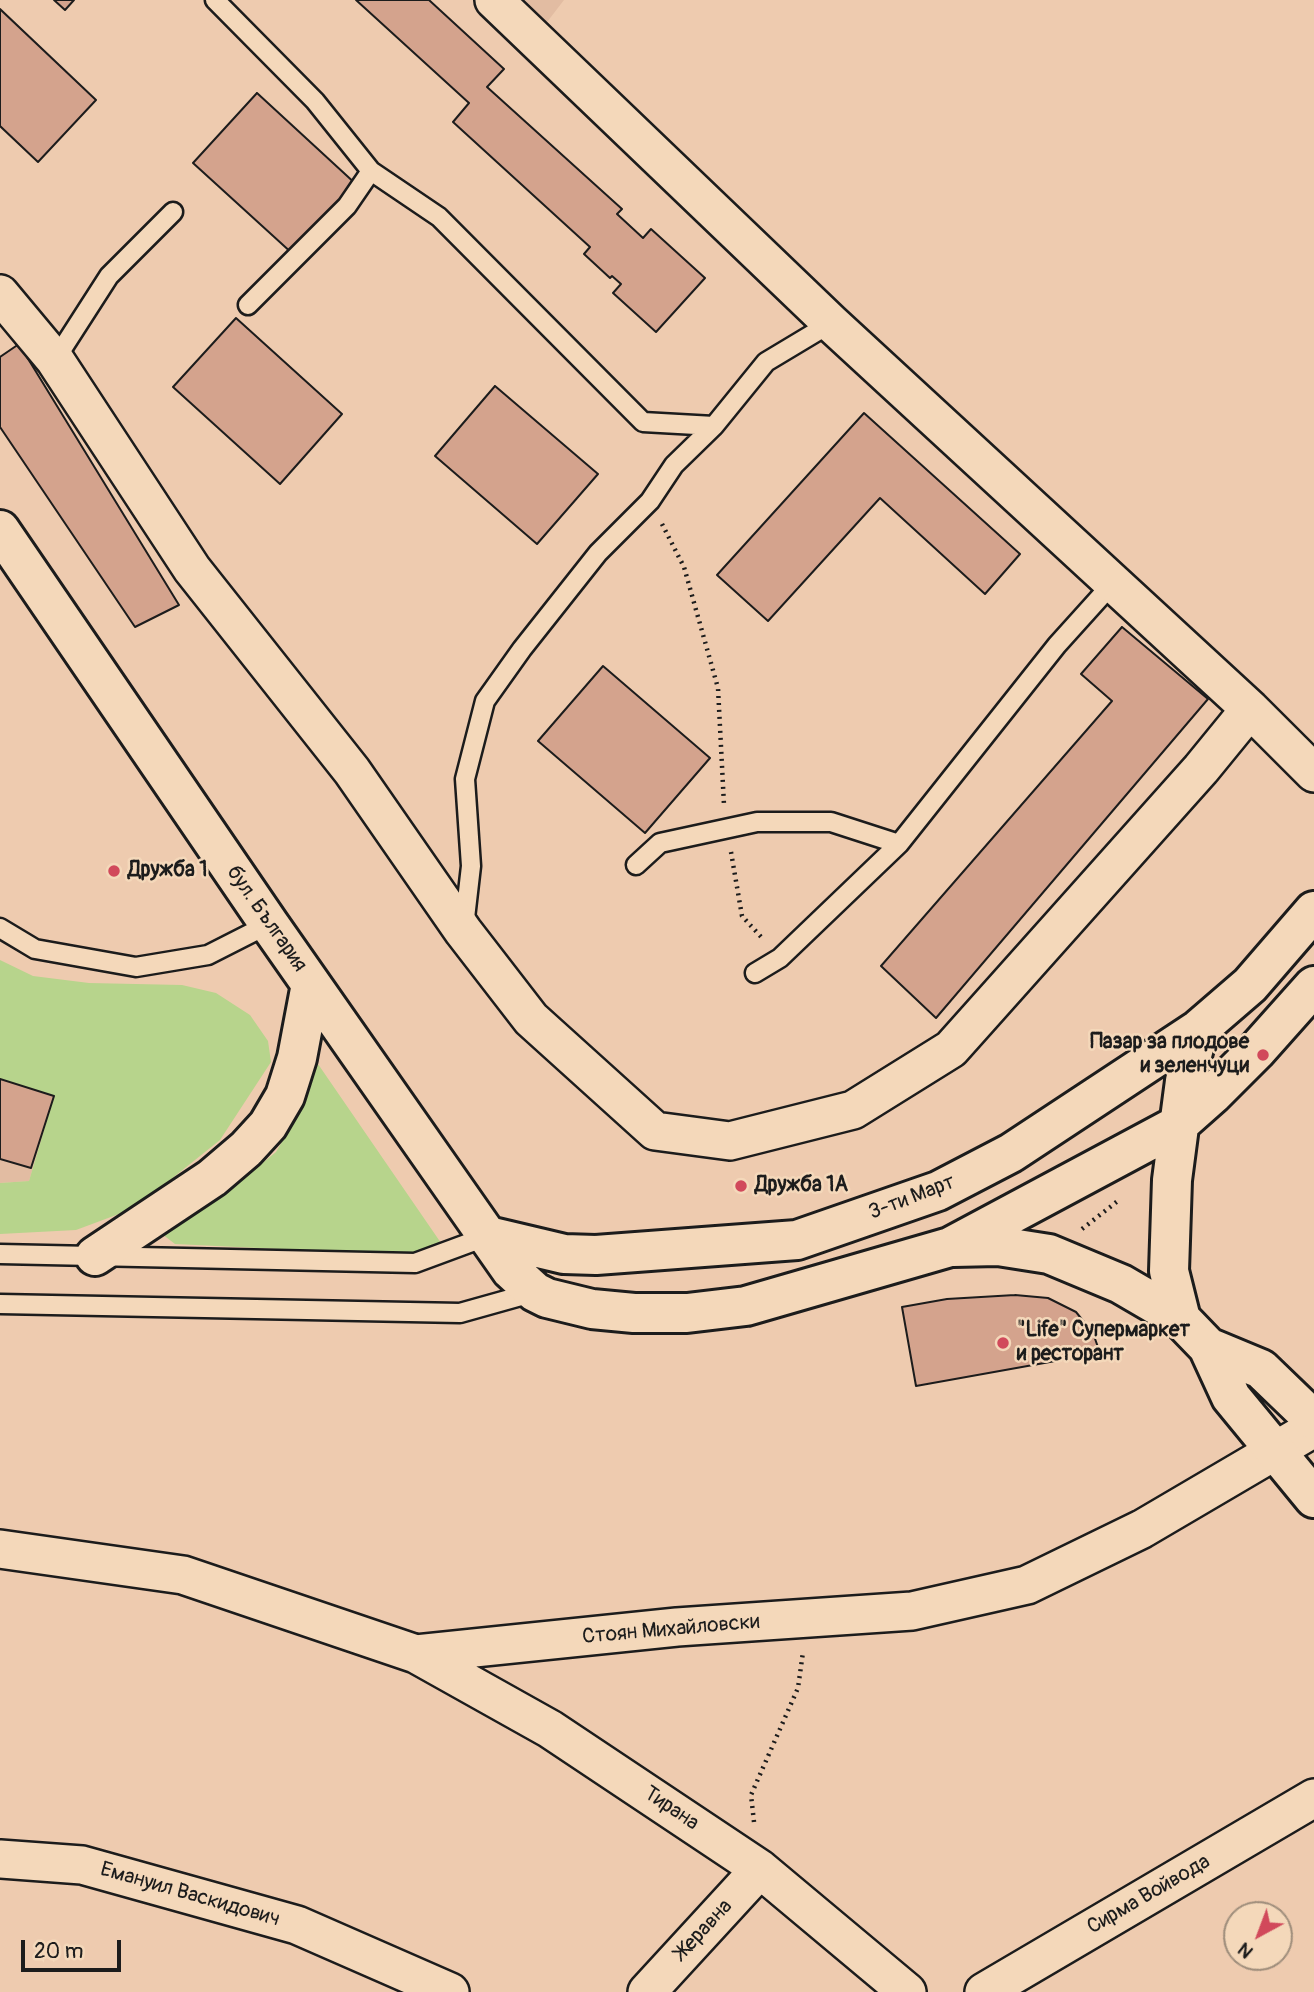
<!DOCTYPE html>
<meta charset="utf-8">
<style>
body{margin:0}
#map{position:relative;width:1314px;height:1992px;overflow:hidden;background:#eecbaf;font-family:Pangolin,sans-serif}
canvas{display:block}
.north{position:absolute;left:1223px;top:1901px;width:70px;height:70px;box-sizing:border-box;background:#f4d8ba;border:2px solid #9e8d7b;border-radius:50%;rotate:221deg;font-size:19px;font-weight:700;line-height:28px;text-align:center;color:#1c1c1c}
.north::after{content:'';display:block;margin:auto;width:24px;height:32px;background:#d1495b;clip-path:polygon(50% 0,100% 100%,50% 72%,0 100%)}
.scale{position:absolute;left:21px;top:1940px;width:100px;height:32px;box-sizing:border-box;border:4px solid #1c1c1c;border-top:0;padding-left:9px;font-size:21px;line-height:24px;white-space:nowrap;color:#1c1c1c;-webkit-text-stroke:5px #f4d8ba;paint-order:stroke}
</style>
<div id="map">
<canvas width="1314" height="1992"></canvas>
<div class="north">N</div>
<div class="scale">20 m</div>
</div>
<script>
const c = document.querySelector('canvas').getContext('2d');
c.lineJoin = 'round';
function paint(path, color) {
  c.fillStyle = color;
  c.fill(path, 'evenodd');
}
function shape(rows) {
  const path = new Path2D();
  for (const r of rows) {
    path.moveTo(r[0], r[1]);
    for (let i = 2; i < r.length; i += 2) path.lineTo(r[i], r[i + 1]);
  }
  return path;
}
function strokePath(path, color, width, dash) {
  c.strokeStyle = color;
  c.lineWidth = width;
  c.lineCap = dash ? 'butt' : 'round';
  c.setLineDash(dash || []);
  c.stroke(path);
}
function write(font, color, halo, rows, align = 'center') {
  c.font = font + ' Pangolin,sans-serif';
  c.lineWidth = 5;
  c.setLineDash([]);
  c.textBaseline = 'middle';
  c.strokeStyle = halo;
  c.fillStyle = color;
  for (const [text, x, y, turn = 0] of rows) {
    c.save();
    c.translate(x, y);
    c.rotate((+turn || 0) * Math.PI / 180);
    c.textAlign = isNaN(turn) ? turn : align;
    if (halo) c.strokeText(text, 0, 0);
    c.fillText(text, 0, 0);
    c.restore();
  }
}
const built = shape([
 [516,0,564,0,544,26],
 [0,1079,54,1096,29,1181,0,1183]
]);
const green = shape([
 [0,960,33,976,89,983,182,985,216,993,250,1015,268,1041,271,1062,220,1140,135,1208,76,1230,0,1234,0,1183,29,1181,54,1096,0,1079],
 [318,1064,441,1243,423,1256,175,1244,162,1234,244,1178,276,1152,295,1119]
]);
const building = shape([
 [54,0,74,0,65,10,54,0],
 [356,0,429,0,504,69,487,87,622,209,617,214,643,238,651,229,705,278,656,332,613,293,621,284,612,276,610,278,584,254,590,247,453,122,469,103,356,0],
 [0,9,96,100,38,162,0,126,0,9],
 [257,93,358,186,294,255,193,163,257,93],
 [236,318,342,414,280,484,173,387,236,318],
 [19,344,179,605,135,627,0,427,0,357,19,344],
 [495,386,598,474,537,544,435,456,495,386],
 [864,413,1020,554,985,594,880,498,768,621,717,575,864,413],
 [1122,627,1208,699,936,1018,881,966,1112,701,1081,674,1122,627],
 [603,666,710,758,645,833,538,741,603,666],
 [0,1079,54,1096,31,1168,0,1159,0,1079],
 [1015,1295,1048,1298,1076,1312,1093,1333,1100,1353,916,1386,902,1307,947,1299,1015,1295]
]);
const path = shape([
 [662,524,684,567,718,688,724,805],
 [731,852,742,916,763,939],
 [1082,1229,1119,1200],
 [754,1822,751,1795,798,1688,803,1652]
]);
const service = shape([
 [215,0,315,101,371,171,439,217,643,422,714,426,766,362,831,323],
 [248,305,347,206,371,171],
 [55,360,109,276,173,212],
 [636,865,660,843,757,822,831,822,899,844],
 [464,927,471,866,465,779,485,701,522,649,598,553,650,501,674,465,714,426],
 [0,928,35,949,136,967,208,955,269,924],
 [755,973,780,958,899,844,1057,645,1112,584],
 [0,1254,415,1263,488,1236],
 [0,1304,460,1313,535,1292]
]);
const minor = shape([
 [494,0,831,323,1250,709,1314,773],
 [0,294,55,360,192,569,352,771,463,931,531,1019,655,1131,730,1141,853,1110,951,1049,1201,769,1250,709],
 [0,1549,183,1575,416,1654,677,1627,912,1611,1027,1585,1142,1529,1314,1428],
 [416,1654,550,1729,760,1869,907,1992],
 [0,1859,82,1865,297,1925,450,1992],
 [647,1992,760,1869],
 [984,1992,1314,1798]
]);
const tertiary = shape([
 [0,530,269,924,511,1270,535,1292,547,1298,592,1309,634,1313,687,1313,746,1306,950,1247,1178,1125,1213,1094,1256,1051,1314,986],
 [488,1236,564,1254,596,1255,797,1240,938,1191,1011,1153,1199,1029,1250,985,1314,911],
 [953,1247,998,1246,1049,1254,1121,1284,1181,1319,1208,1347,1231,1397,1314,1498],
 [95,1256,212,1178,246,1149,268,1125,285,1096,297,1058,311,984],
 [1181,1319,1169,1271,1172,1180,1185,1081,1199,1029],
 [1208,1347,1261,1369,1314,1420]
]);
const markers = [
 [114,871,7,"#d1495b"],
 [1263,1055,7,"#d1495b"],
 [741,1186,7,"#d1495b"],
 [1003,1343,7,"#d1495b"]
];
const poiNames = [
 ["Дружба 1",128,871],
 ["Пазар за плодове",1249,1043,"right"],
 ["и зеленчуци",1249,1067,"right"],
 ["Дружба 1A",755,1186],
 ["\"Life\" Супермаркет",1017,1331],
 ["и ресторант",1017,1355]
];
const streetNames = [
 ["бул. България",266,919,55],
 ["3-ти Март",912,1198,-21],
 ["Стоян Михайловски",671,1630,-5],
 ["Тирана",671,1809,34],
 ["Емануил Васкидович",190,1895,16],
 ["Сирма Войвода",1149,1895,-30],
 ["Жеравна",704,1930,-47]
];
paint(built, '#e2bca2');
paint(green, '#b7d48c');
paint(building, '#d4a38d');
strokePath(building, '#1c1c1c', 2);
strokePath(service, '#1c1c1c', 23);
strokePath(minor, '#1c1c1c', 42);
strokePath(tertiary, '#1c1c1c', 44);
strokePath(path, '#1c1c1c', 4.5, [2, 5]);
strokePath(service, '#f4d8ba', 18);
strokePath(minor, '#f4d8ba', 37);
strokePath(tertiary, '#f4d8ba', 38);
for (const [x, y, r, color] of markers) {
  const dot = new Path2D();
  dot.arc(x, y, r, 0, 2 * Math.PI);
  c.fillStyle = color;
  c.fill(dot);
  strokePath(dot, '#f4d8ba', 2.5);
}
write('bold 21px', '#1c1c1c', '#f4d8ba', poiNames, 'left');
write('21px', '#1c1c1c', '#f4d8ba', streetNames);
</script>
